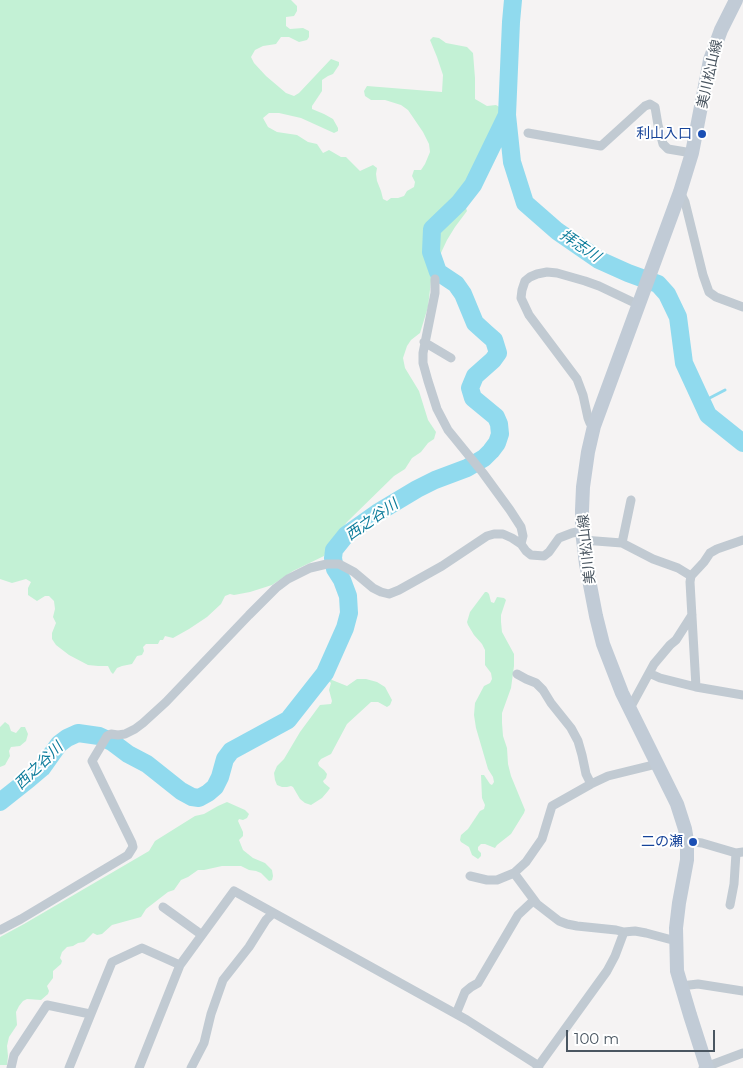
<!DOCTYPE html>
<meta charset="utf-8">
<style>
body{margin:0}
#map{position:relative;width:743px;height:1068px;overflow:hidden;background:#f5f3f3;font-family:Montserrat,sans-serif}
canvas{display:block}
.scale{position:absolute;left:566px;top:1030px;width:149px;height:22px;box-sizing:border-box;border:2px solid #4a5661;border-top:0;padding-left:6px;font-size:15px;line-height:18px;white-space:nowrap;color:#4a5661;-webkit-text-stroke:4px #fff;paint-order:stroke}
</style>
<div id="map">
<canvas width="743" height="1068"></canvas>
<div class="scale">100 m</div>
</div>
<script>
const c = document.querySelector('canvas').getContext('2d');
c.lineJoin = 'round';
function paint(path, color) {
  c.fillStyle = color;
  c.fill(path, 'evenodd');
}
function shape(rows) {
  const path = new Path2D();
  for (const r of rows) {
    path.moveTo(r[0], r[1]);
    for (let i = 2; i < r.length; i += 2) path.lineTo(r[i], r[i + 1]);
  }
  return path;
}
function strokePath(path, color, width, dash) {
  c.strokeStyle = color;
  c.lineWidth = width;
  c.lineCap = dash ? 'butt' : 'round';
  c.setLineDash(dash || []);
  c.stroke(path);
}
function write(font, color, halo, rows, align = 'center') {
  c.font = font + ' Montserrat,"Noto Sans JP",sans-serif';
  c.lineWidth = 4;
  c.setLineDash([]);
  c.textBaseline = 'middle';
  c.strokeStyle = halo;
  c.fillStyle = color;
  for (const [text, x, y, turn = 0] of rows) {
    c.save();
    c.translate(x, y);
    c.rotate((+turn || 0) * Math.PI / 180);
    c.textAlign = isNaN(turn) ? turn : align;
    if (halo) c.strokeText(text, 0, 0);
    c.fillText(text, 0, 0);
    c.restore();
  }
}
const green = shape([
 [0,0,291,0,297,6,297,11,294,16,286,17,286,26,290,29,303,28,309,31,309,37,307,40,299,42,289,37,281,37,276,44,263,46,255,50,251,57,254,63,266,76,286,93,294,96,299,93,331,59,339,62,339,65,333,74,328,76,322,80,322,91,312,106,312,109,324,114,333,119,338,128,338,131,334,133,301,118,279,113,269,113,263,118,268,127,277,132,297,135,308,142,317,144,323,153,329,150,341,157,346,157,360,171,373,165,377,168,376,174,377,181,381,191,383,199,387,201,391,198,398,198,404,196,407,191,414,187,415,182,412,176,414,170,421,170,425,164,430,152,429,144,423,132,408,110,401,105,385,100,371,100,365,96,364,91,367,86,442,92,443,75,437,57,430,40,433,37,439,38,446,43,467,47,473,53,475,78,475,99,487,106,496,105,501,108,502,114,470,184,465,192,464,202,467,211,455,227,447,240,432,272,428,307,420,333,411,340,407,346,403,358,405,368,419,391,428,420,436,432,434,439,428,443,421,452,412,458,405,469,394,476,347,522,329,545,324,556,293,571,272,585,250,592,234,595,230,594,225,596,221,604,207,617,189,629,173,638,165,636,163,640,160,640,158,644,146,644,143,647,144,651,142,655,137,656,132,664,122,666,117,668,113,674,111,672,108,666,98,666,88,665,69,655,56,645,52,639,52,633,56,623,53,617,55,609,54,601,49,596,45,596,37,601,28,595,28,588,31,582,26,579,12,583,0,579],
 [341,574,343,575,347,579,352,589,356,607,351,628,346,643,331,673,330,678,332,680,347,686,357,679,366,679,377,682,385,687,392,700,390,705,387,707,378,702,371,702,347,724,331,754,321,759,318,763,319,766,324,770,327,774,326,778,323,781,324,783,330,788,328,791,322,798,311,805,305,803,300,799,293,787,291,786,287,787,282,787,277,785,275,780,274,773,277,766,284,759,300,732,317,709,320,705,331,704,332,701,329,690,331,683,321,673,320,668,321,661,334,643,340,630,343,615,345,604,338,579,338,576],
 [485,592,487,592,489,594,491,602,494,603,497,597,504,598,506,600,501,615,501,622,502,632,514,654,514,666,511,688,502,713,502,723,503,736,507,748,508,764,511,776,525,810,524,813,511,834,497,845,495,848,485,844,481,844,478,847,478,850,481,853,481,856,478,859,472,855,469,847,461,842,460,840,461,835,468,829,480,811,484,809,485,805,482,798,481,775,484,775,490,784,492,785,494,782,493,777,488,769,476,728,474,715,475,703,484,686,490,683,492,679,491,673,485,665,485,650,482,644,474,635,468,625,467,622,470,612],
 [5,722,9,725,11,731,16,733,21,727,25,727,28,734,26,741,20,746,11,747,9,751,10,756,5,765,0,767,0,727],
 [227,802,245,810,249,814,247,818,243,820,239,819,238,821,243,832,243,836,239,840,243,850,253,858,265,863,272,870,273,876,272,880,269,881,261,873,256,871,249,870,241,866,222,866,204,870,198,870,188,877,181,880,174,890,168,892,146,909,141,917,112,925,102,934,97,935,93,933,84,942,78,943,73,946,67,947,62,952,60,958,62,961,61,964,53,971,53,978,47,986,49,991,48,994,41,1000,27,999,23,1001,19,1006,16,1012,17,1025,9,1037,7,1046,8,1056,7,1065,0,1065,0,937,24,924,149,851,155,841,195,816,204,814,218,806]
]);
const stream = shape([
 [702,402,725,390]
]);
const river = shape([
 [513,0,511,22,507,115,512,162,525,203,557,231,599,260,628,273,658,284,667,294,678,317,684,363,708,415,743,443],
 [0,802,29,779,42,768,59,744,67,738,78,733,99,736,112,742,128,754,147,764,181,791,192,797,199,798,208,793,215,787,220,777,225,759,231,751,288,720,325,673,345,628,349,613,348,596,342,580,335,569,333,558,334,550,346,535,377,513,417,489,435,480,467,468,484,458,491,451,497,443,500,434,499,424,496,417,473,398,470,388,475,376,493,360,498,353,494,340,486,333,475,323,463,294,456,284,438,272,431,252,432,229,459,203,473,185,507,115]
]);
const minor = shape([
 [528,133,601,146,645,106,650,104,655,107,658,125,663,144,668,149,692,153],
 [680,192,685,202,703,275,709,292,716,297,743,307],
 [435,279,435,293,423,353,423,363,428,381,437,409,448,430,483,473,510,510,521,527,523,536,521,544],
 [424,342,451,358],
 [594,426,590,423,588,418,583,395,577,379,529,315,521,298,522,290,525,281,530,277,537,274,547,272,557,273,585,281,599,286,639,305],
 [583,540,622,543,653,559,678,568,691,576,704,562,710,553,717,549,743,540],
 [622,543,631,500],
 [691,576,690,582,696,687,743,695],
 [649,673,660,678,696,687],
 [517,674,526,679,536,683,543,690,551,703,571,728,578,741,582,755,586,774,591,784],
 [629,710,654,664,670,645,676,640,692,615],
 [687,841,702,843,736,853,743,852],
 [514,873,537,904,559,921,567,924,577,926,616,930,624,932],
 [470,876,487,880,497,880,514,873,526,862,542,839,552,806,591,784,608,776,657,764],
 [730,905,734,884,736,853],
 [163,907,202,935],
 [0,930,21,919,128,855,133,847,132,843,92,761,107,736,111,734,118,735,125,734,135,729,143,723,166,702,249,615,276,588,288,579,310,568,327,564,339,564,354,572,373,588,381,592,389,594,399,590,442,566,487,536,494,534,503,534,512,538,521,544,526,551,531,555,544,556,549,552,559,538,572,533,582,531],
 [681,986,698,984,743,991],
 [456,1014,465,992,471,987,478,983,518,915,534,900],
 [11,1068,14,1055,47,1005,90,1014],
 [69,1068,112,962,142,948,180,965],
 [139,1068,180,965,234,891,467,1020,539,1066],
 [191,1068,204,1043,211,1014,223,980,249,947,266,920,273,913],
 [537,1068,607,971,615,956,624,932,635,931,646,933,676,941],
 [703,1068,743,1053]
]);
const secondary = shape([
 [707,1068,690,1015,677,971,676,928,679,903,687,860,687,841,685,829,677,804,622,693,603,644,596,616,586,564,582,531,582,510,583,487,588,452,594,426,680,192,692,153,710,60,721,30,736,0]
]);
const markers = [
 [702,134,5,"#1a4fb4"],
 [693,842,5,"#1a4fb4"]
];
const streetNames = [
 ["美川松山線",710,74,-77],
 ["美川松山線",587,549,-96]
];
const transitNames = [
 ["利山入口",692,134],
 ["二の瀬",683,842]
];
const waterNames = [
 ["拝志川",580,246,34],
 ["西之谷川",372,520,-35],
 ["西之谷川",39,766,-44]
];
paint(green, '#c3f1d5');
strokePath(stream, '#90daee', 3);
strokePath(river, '#90daee', 18);
strokePath(minor, '#c1cad2', 9);
strokePath(secondary, '#c1cbd6', 14);
for (const [x, y, r, color] of markers) {
  const dot = new Path2D();
  dot.arc(x, y, r, 0, 2 * Math.PI);
  c.fillStyle = color;
  c.fill(dot);
  strokePath(dot, '#fff', 2);
}
write('14px', '#4a5661', '#fff', streetNames);
write('14px', '#164399', '#fff', transitNames, 'right');
write('italic 15px', '#0c7c9b', '#fff', waterNames);
</script>
